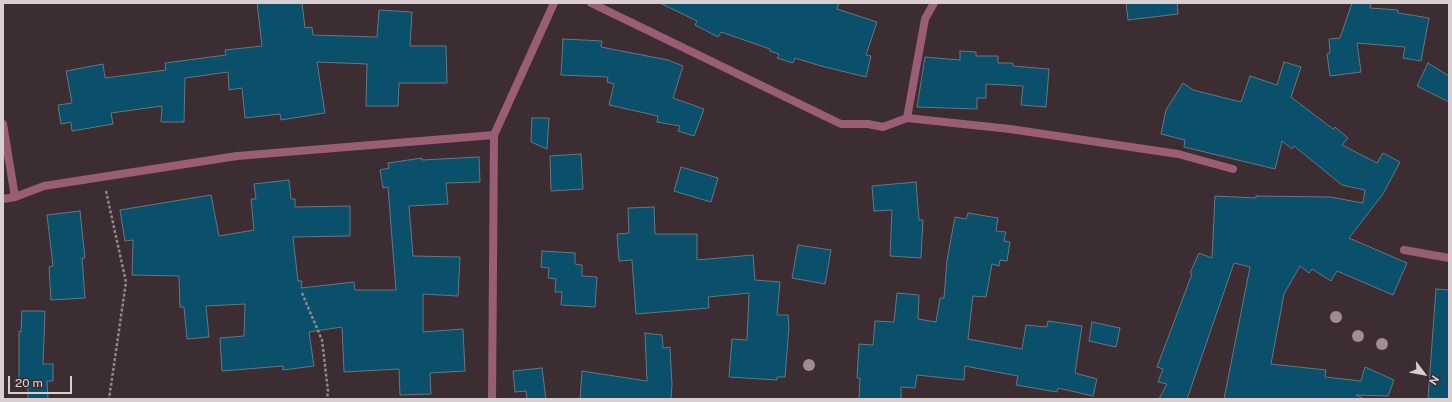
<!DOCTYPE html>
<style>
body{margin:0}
#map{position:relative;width:1452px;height:402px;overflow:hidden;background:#3c2d33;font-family:"Public Sans",sans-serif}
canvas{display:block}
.frame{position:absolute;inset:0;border:4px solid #d9cfd3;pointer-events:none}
.north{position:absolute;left:1404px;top:354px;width:40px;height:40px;-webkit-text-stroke:3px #3c2d33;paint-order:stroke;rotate:122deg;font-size:11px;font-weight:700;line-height:16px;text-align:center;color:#d9cfd3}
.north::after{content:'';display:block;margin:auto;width:14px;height:18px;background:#d9cfd3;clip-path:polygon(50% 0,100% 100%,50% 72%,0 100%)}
.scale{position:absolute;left:8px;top:376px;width:64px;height:18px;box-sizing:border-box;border:2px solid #d9cfd3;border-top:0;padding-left:5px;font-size:12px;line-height:14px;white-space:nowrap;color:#d9cfd3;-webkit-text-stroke:3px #3c2d33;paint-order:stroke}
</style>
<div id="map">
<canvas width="1452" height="402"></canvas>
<div class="frame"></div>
<div class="north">N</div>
<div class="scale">20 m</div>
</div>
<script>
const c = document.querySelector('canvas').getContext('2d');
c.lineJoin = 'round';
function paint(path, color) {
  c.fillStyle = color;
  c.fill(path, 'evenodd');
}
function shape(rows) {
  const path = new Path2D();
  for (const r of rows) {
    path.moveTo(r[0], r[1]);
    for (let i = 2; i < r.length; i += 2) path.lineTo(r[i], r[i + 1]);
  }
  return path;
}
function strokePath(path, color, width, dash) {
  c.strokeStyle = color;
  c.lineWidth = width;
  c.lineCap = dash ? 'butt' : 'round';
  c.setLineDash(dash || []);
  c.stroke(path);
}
const building = shape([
 [257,3,302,3,305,28,312,27,313,35,377,37,379,10,412,12,410,46,446,46,447,83,399,83,398,106,366,106,367,64,317,62,325,113,281,120,280,114,245,118,242,88,229,90,228,72,185,78,184,122,161,122,162,106,111,113,113,124,72,131,71,122,61,124,58,105,72,103,66,71,103,64,105,78,166,70,165,63,226,55,225,50,262,46,257,3],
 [660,3,839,3,837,9,877,22,866,55,871,56,866,77,821,66,795,58,793,63,777,58,779,54,770,51,770,49,721,32,718,37,695,25,697,21,660,3],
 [1126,3,1177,3,1178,14,1128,20,1126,3],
 [1352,3,1371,3,1370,8,1398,10,1398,13,1429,18,1421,61,1403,58,1405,47,1357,43,1361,72,1330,76,1327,54,1330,53,1329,39,1340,38,1352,3],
 [563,39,602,41,601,47,668,60,683,66,673,98,704,109,694,136,678,131,680,126,657,122,658,116,609,105,614,84,607,82,608,77,561,75,563,39],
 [960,51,976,52,976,56,998,56,998,63,1013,63,1013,66,1049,69,1046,107,1021,105,1023,86,986,84,986,98,977,98,977,109,917,107,925,57,960,60,960,51],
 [1284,62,1301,67,1291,97,1333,129,1335,127,1348,138,1342,145,1377,163,1383,153,1400,162,1383,194,1349,238,1407,263,1393,295,1337,271,1331,281,1312,269,1309,273,1300,266,1284,294,1271,364,1326,370,1325,377,1361,381,1365,367,1394,380,1388,396,1356,395,1364,399,1224,399,1250,267,1234,263,1187,399,1159,399,1167,384,1158,382,1163,369,1157,367,1192,274,1190,273,1199,253,1212,258,1215,196,1256,198,1256,196,1330,197,1363,203,1365,190,1342,185,1294,146,1292,149,1282,141,1275,169,1184,147,1185,140,1161,134,1166,110,1183,83,1193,90,1241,102,1250,76,1277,85,1284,62],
 [1428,63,1449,76,1449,102,1417,86,1428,63],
 [532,118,549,118,547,149,531,142,532,118],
 [581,154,583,189,551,191,550,156,581,154],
 [479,157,480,182,446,183,448,204,409,206,413,256,460,257,458,296,423,294,423,332,463,329,465,371,430,373,431,394,400,395,399,369,344,372,342,327,309,332,314,366,283,370,283,366,222,371,220,338,244,336,245,304,206,306,209,337,187,339,184,307,180,307,179,276,132,275,133,240,125,241,120,210,211,195,219,236,254,230,251,199,256,199,254,184,289,180,291,199,295,199,295,207,350,206,350,236,293,237,298,281,302,281,301,288,354,282,355,290,396,290,388,187,383,188,380,170,389,168,388,163,422,158,422,160,479,157],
 [681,167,718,178,711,202,674,191,681,167],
 [916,182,919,220,923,220,921,258,890,256,892,210,874,211,872,186,916,182],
 [654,207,655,234,697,234,697,260,753,255,755,280,780,282,777,315,788,315,789,328,785,377,777,377,777,380,729,377,732,339,747,340,749,293,708,297,709,308,636,314,632,260,619,261,617,234,629,233,628,208,654,207],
 [80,211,85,258,82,258,85,298,51,300,49,267,53,266,47,215,80,211],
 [968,213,998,218,996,231,1006,232,1004,241,1010,242,1007,261,1000,260,999,266,992,264,986,297,973,296,968,339,1022,349,1026,325,1047,327,1048,321,1082,326,1075,373,1097,379,1093,396,1058,388,1057,392,1016,385,1018,376,965,366,964,380,917,375,915,388,901,387,901,399,859,399,860,378,857,378,859,344,873,345,875,321,894,322,897,293,919,295,918,319,936,322,940,298,944,298,947,260,955,217,966,219,968,213],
 [798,245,831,250,825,284,792,278,798,245],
 [542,251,575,253,575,264,582,265,582,276,597,277,595,307,561,305,562,292,555,292,556,279,548,278,549,268,541,267,542,251],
 [1436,289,1449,290,1449,399,1428,398,1436,289],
 [22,311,45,311,43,364,53,364,53,381,47,381,48,399,28,399,28,381,19,381,19,331,21,332,22,311],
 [1092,322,1120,328,1116,347,1089,341,1092,322],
 [645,333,662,335,663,348,670,347,672,385,671,399,580,399,582,371,647,381,645,333],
 [542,368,546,399,527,399,526,391,515,392,513,371,542,368]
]);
const path = shape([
 [106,191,126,282,109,399],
 [302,293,322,340,328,391,327,399]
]);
const street = shape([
 [591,3,841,124,868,124,883,127,907,118,1010,129,1178,154,1233,169],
 [907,118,925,19,934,3],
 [3,124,15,197],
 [3,199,15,197,44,186,237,156,494,135],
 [1404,250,1449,258],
 [492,399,494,135,554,3]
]);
const trees = [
 [1336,317],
 [1358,336],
 [1382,344],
 [809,365]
];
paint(building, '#0a506b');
strokePath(building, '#667780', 1);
strokePath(path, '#91858a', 2.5, [3, 2]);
strokePath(street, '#9a5d76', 8);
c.fillStyle = '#a18c94';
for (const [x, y] of trees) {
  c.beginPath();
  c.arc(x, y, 6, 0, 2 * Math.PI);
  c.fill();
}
</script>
